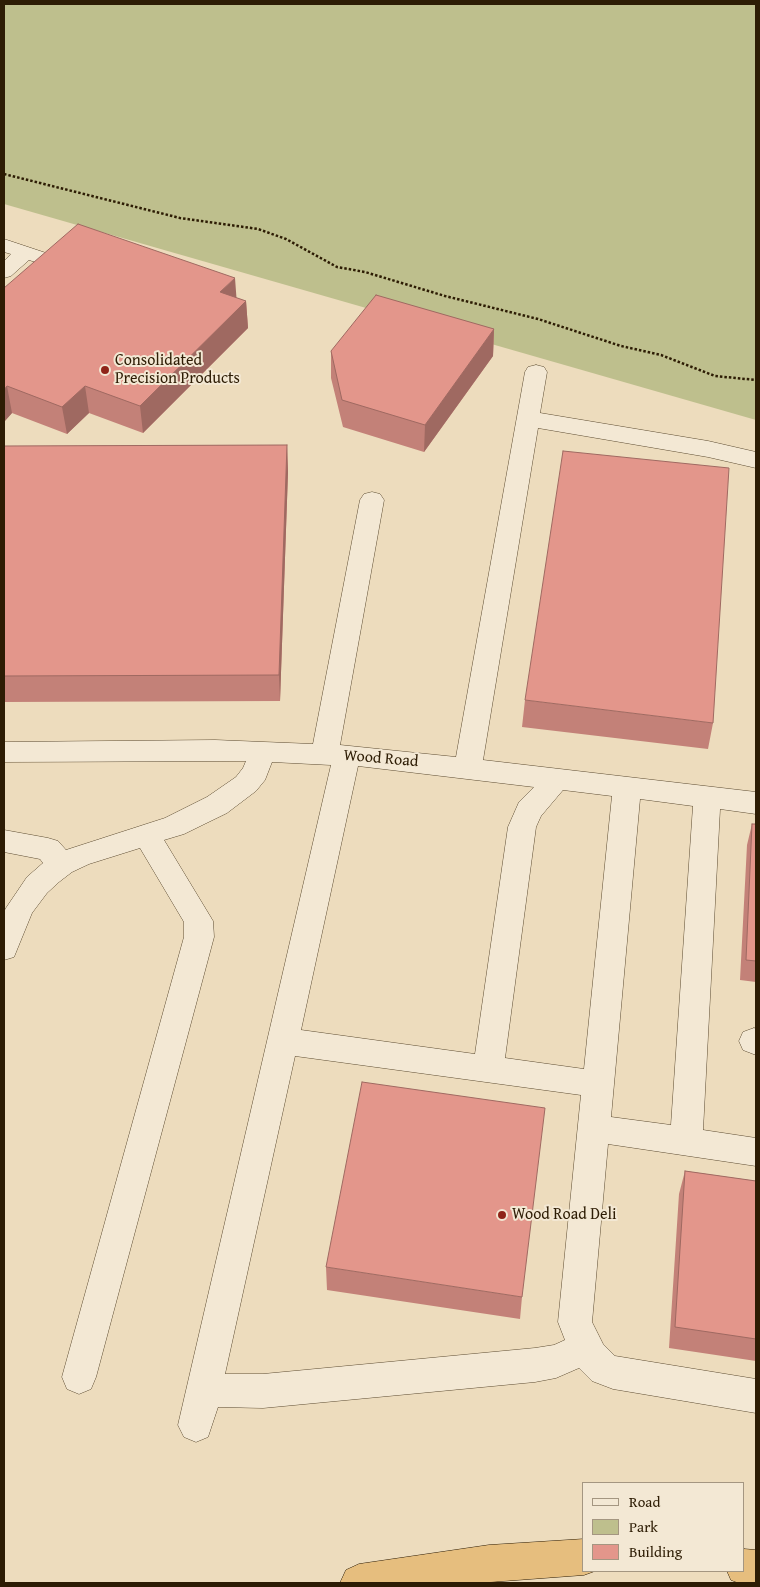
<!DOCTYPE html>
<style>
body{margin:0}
#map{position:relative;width:760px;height:1587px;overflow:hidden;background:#eddcbd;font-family:"Gentium Book Plus",serif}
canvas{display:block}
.frame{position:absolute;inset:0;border:5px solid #2d1c04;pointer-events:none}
.legend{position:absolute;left:582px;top:1482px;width:162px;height:90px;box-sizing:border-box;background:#f3e8d4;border:1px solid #a49681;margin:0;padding:6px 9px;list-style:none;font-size:15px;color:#2d1c04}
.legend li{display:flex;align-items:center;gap:10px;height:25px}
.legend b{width:25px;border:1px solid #a49681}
</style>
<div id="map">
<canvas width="760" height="1587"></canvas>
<div class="frame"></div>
<ul class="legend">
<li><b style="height:6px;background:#f3e8d4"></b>Road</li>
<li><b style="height:14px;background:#bebf8d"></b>Park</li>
<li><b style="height:14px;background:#e3968b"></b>Building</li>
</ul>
</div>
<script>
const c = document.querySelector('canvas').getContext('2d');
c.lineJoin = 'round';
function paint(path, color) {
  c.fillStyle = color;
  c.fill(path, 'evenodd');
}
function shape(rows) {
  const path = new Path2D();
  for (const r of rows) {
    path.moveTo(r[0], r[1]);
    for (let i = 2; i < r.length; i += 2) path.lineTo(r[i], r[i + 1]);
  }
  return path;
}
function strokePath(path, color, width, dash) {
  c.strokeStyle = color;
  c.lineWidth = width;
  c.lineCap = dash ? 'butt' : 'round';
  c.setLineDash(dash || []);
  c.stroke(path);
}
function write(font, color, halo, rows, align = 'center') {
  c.font = font + ' "Gentium Book Plus",serif';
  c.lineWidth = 4;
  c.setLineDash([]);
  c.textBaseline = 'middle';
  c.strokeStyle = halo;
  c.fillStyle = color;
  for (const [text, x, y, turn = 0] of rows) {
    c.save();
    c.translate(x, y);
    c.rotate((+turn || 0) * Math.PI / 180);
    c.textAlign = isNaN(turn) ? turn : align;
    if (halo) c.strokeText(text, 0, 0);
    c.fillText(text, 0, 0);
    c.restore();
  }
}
const green = shape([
 [4,4,756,4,756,420,4,204]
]);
const path = shape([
 [4,174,180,218,258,229,286,239,337,267,365,272,445,296,538,319,621,346,661,355,715,376,756,380]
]);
const minor = shape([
 [4,239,67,260,71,264,67,268,60,270,29,260,11,276,4,278,4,261,11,254,4,252,4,239],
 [536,365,544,367,547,372,540,413,708,441,756,452,756,468,708,457,538,428,483,760,756,792,756,814,720,809,703,1130,756,1138,756,1166,608,1144,592,1322,603,1344,615,1356,756,1379,756,1413,613,1389,592,1381,579,1368,556,1378,535,1382,263,1408,218,1407,208,1437,196,1442,184,1437,178,1425,331,765,272,762,265,780,256,791,227,813,184,834,164,840,213,921,214,937,96,1377,91,1389,79,1394,67,1389,62,1377,184,937,184,922,140,848,89,864,72,872,59,882,47,893,32,913,14,957,4,960,4,912,6,908,27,877,43,863,40,859,4,852,4,830,48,838,58,841,66,850,165,818,207,797,236,777,243,768,246,761,4,762,4,742,215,740,313,744,360,500,364,494,372,492,380,494,384,500,340,745,456,757,525,372,528,367,536,365],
 [358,766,534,787,519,802,508,827,475,1054,301,1030,358,766],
 [563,790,612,796,584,1069,505,1058,536,827,541,816,563,790],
 [640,799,693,806,671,1125,611,1117,640,799],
 [295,1056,581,1095,558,1322,565,1340,554,1345,535,1348,263,1374,225,1374,295,1056],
 [754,1028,756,1029,756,1055,743,1050,739,1041,743,1032,754,1028]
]);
const highway = shape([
 [584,1539,584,1571,595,1571,584,1575,477,1583,340,1583,346,1570,359,1564,489,1545,584,1539],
 [744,1549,756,1550,756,1583,739,1583,731,1580,727,1571,744,1571,744,1549]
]);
const wall = shape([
 [4,288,236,298,246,301,248,328,143,433,89,413,67,434,12,413,4,422],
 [494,329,493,356,424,452,343,427,331,378,331,351],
 [287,445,288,472,280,701,4,702,4,446],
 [525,700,713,723,708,749,522,727],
 [752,824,756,824,756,982,740,980,747,845],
 [685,1171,756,1181,756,1361,669,1348,679,1194],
 [326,1267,522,1297,520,1319,327,1290]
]);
const shadedWall = shape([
 [235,278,237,305,220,292],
 [246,301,248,328,143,433,140,406],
 [494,329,493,356,424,452,425,425],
 [7,386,12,413,4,422,4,390],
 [85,386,89,413,67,434,62,407],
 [287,445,288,472,280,701,279,675]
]);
const building = shape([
 [78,224,235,278,220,292,246,301,140,406,85,386,62,407,7,386,4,390,4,288,78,224],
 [376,295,494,329,425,425,342,400,331,351,376,295],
 [287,445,279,675,4,676,4,446,287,445],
 [563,451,729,468,713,723,525,700,563,451],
 [752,824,756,824,756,961,746,960,752,824],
 [362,1082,545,1108,522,1297,326,1267,362,1082],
 [685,1171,756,1181,756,1339,675,1327,685,1171]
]);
const markers = [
 [105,370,5,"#8f2418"],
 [502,1215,5,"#8f2418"]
];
const poiNames = [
 ["Consolidated",115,361],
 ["Precision Products",115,379],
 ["Wood Road Deli",512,1215]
];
const streetNames = [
 ["Wood Road",381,759,5]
];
paint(green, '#bebf8d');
strokePath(minor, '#5d4c32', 1);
strokePath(highway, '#2d1c04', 1);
strokePath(path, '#2d1c04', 2.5, [2.5, 2]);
paint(minor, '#f3e8d4');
paint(highway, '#e6be7e');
paint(wall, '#c38178');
paint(shadedWall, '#9f6961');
paint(building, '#e3968b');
strokePath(building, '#9f6961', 1);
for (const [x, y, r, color] of markers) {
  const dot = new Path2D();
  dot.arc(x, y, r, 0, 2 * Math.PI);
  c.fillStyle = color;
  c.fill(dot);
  strokePath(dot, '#f3e8d4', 2);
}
write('16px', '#2d1c04', '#f3e8d4', poiNames, 'left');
write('16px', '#2d1c04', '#f3e8d4', streetNames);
</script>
